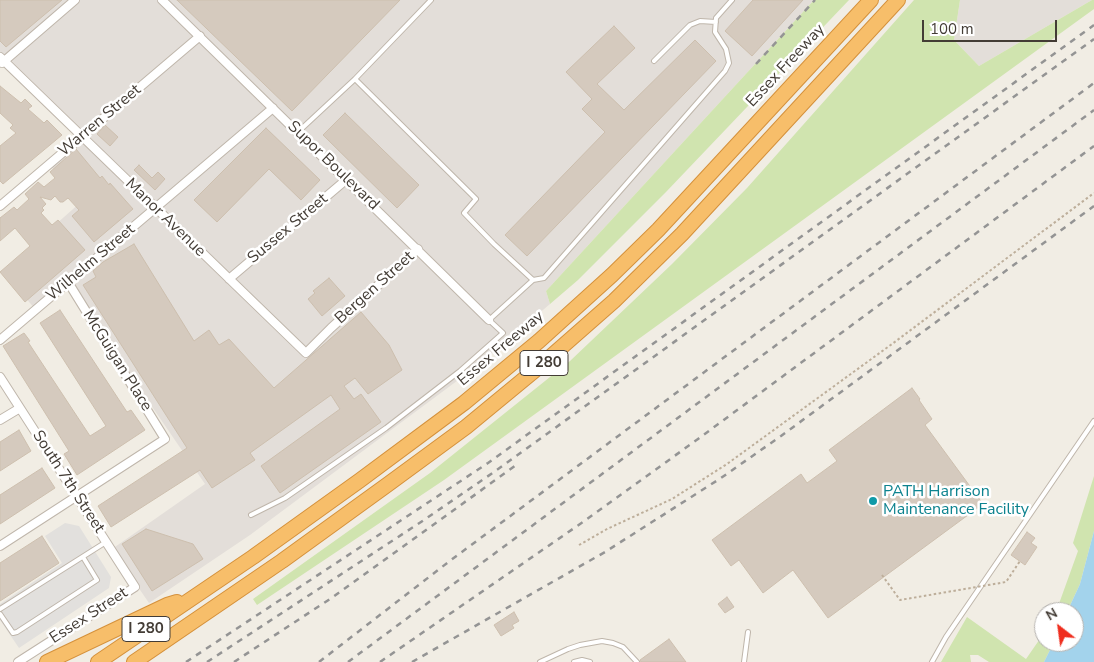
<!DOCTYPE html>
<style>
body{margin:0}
#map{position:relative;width:1094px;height:662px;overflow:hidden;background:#f1ede4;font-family:"Nunito Sans",sans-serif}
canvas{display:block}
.north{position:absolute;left:1034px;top:602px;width:50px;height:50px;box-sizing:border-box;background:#fff;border:1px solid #b4b1ae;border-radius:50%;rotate:330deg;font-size:14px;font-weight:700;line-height:20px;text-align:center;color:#433c35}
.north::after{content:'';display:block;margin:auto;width:18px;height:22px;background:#ef2e1e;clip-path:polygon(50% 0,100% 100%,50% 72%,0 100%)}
.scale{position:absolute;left:922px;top:20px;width:135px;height:22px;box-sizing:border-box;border:2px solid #433c35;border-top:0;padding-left:6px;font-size:15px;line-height:18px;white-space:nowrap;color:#433c35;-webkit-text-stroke:4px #fff;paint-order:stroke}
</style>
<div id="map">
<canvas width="1094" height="662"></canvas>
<div class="north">N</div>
<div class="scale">100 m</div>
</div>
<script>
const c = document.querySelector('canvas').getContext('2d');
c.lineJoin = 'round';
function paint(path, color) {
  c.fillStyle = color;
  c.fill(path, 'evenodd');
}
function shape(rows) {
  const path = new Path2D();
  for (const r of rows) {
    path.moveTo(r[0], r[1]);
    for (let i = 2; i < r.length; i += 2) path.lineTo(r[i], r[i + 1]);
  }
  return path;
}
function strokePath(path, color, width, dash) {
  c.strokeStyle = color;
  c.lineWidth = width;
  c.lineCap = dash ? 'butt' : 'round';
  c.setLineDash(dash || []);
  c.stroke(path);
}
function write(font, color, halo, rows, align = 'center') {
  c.font = font + ' "Nunito Sans",sans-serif';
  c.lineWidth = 5;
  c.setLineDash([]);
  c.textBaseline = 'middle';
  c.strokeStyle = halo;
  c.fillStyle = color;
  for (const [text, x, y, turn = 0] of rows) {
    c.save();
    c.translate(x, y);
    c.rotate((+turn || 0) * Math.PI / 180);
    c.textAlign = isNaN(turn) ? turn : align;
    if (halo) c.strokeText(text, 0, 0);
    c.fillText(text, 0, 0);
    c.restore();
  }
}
const industrial = shape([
 [0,0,814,0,546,291,550,304,477,366,250,535,149,603,112,549,205,484,66,281,35,309,3,271,81,202,48,163,82,133,0,53],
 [960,0,1092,0,979,66,954,40]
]);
const green = shape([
 [814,0,849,0,666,192,578,280,550,304,546,291],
 [914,0,960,0,954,40,979,66,1092,0,1094,0,1094,9,444,480,257,605,253,599,430,473,570,361,672,264,747,188],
 [1094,476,1094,531,1080,584,1067,612,1056,612,1078,551,1073,543],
 [967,617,1026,659,1044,633,1044,642,1054,642,1044,662,989,662,978,655,970,655,971,662,941,662]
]);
const parking = shape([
 [65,523,79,526,111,577,109,588,19,648,0,620,0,604,62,563,45,536]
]);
const water = shape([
 [1094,531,1094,662,1044,662,1054,642,1074,642,1074,612,1067,612,1080,584]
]);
const building = shape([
 [0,0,62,0,6,47,0,41,0,0],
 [177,0,400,0,292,111,177,0],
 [753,0,803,0,752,56,725,31,753,0],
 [614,26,635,48,597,84,624,110,695,40,716,61,527,256,505,235,605,132,582,109,592,99,566,72,614,26],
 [0,86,21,103,25,99,32,106,28,109,44,123,47,120,62,135,3,184,0,181,0,146,16,133,10,128,13,125,0,113,0,86],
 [345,113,419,185,397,208,323,135,345,113],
 [105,125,118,137,110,146,97,134,105,125],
 [266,128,320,180,301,200,269,169,217,222,194,200,266,128],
 [76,149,100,178,102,176,109,185,110,183,133,209,94,242,72,216,79,210,68,198,63,202,60,202,55,196,51,200,40,197,46,204,42,208,44,210,41,213,52,225,58,220,85,250,25,302,0,272,30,246,15,228,0,241,0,218,14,207,17,210,29,199,25,194,38,182,44,187,55,178,50,172,76,149],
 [139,165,152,178,158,172,165,179,155,190,134,170,139,165],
 [134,244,194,341,209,330,219,345,229,339,274,388,361,312,389,345,402,370,368,394,355,378,344,386,354,399,361,394,381,422,280,493,261,466,340,409,331,395,250,453,255,460,212,488,200,470,111,527,98,506,187,448,83,285,96,277,93,271,103,262,134,244],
 [329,278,345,296,322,316,308,299,315,293,313,291,329,278],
 [60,310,127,412,131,410,145,430,77,475,64,454,69,451,3,346,24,333,30,341,28,342,90,436,106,426,40,323,60,310],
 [912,388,920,399,919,400,932,419,925,425,983,504,828,618,793,570,763,593,739,560,731,566,712,540,801,474,807,483,837,461,829,450,912,388],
 [19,430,31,451,0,471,0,442,19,430],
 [42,468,55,488,0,524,0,495,42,468],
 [146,529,193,544,203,559,152,591,122,544,146,529],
 [1027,532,1035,538,1031,543,1037,547,1025,565,1011,555,1027,532],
 [42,536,59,563,0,601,0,563,42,536],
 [727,597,734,607,725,613,718,604,727,597],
 [514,612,519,621,512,625,514,628,501,636,494,625,514,612],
 [669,639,686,662,641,662,640,660,669,639]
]);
const path = shape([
 [579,545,607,529,672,499,727,464,892,344,1094,193]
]);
const service = shape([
 [654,61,690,25,700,21,716,22],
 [355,79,431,0],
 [533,280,544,278,725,71,729,63,726,49,715,32,716,18,732,0],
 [251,515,285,498,386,428,460,371,503,333,489,320,533,280,494,244,464,213,476,199,355,79,298,132],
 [0,609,106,542],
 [0,614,13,633,17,632,97,580,83,557],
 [540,662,568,649,580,645,602,641,613,643,623,647,637,662],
 [574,662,582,660,590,662],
 [744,662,748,632],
 [932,662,946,637,1094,421]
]);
const minor = shape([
 [162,0,489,320],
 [0,57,306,353,331,328,418,249],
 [2,63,75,0],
 [0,206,200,36],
 [229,279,347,179],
 [0,340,273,108],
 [0,377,135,587,18,662],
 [0,420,20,408],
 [0,546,165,439,68,282]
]);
const motorway = shape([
 [47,662,167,605,177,602],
 [98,662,253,557,359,481,464,403,539,341,612,275,658,230,871,0],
 [134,662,282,561,387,485,466,427,540,366,614,301,682,234,898,0]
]);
const rail = shape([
 [756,64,815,0],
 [186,662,488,463,1094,25],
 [207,662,421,522,494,472,1094,39],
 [234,662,333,597,519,463],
 [319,662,451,560,1094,83],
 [348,662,1094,110],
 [380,662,583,522,698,439,1094,146],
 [412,662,605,552,721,478,781,436,1094,206]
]);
const pathBridge = shape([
 [882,575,900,600,1006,582,1020,561]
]);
const markers = [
 [873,501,5,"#0f9aa8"]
];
const shields = [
 [544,363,48],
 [146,629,48]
];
const shieldNames = [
 ["I 280",544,363],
 ["I 280",146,629]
];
const streetNames = [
 ["Essex Freeway",786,66,-47],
 ["Warren Street",100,121,-40],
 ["Supor Boulevard",333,166,44],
 ["Manor Avenue",165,218,44],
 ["Sussex Street",288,229,-40],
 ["Wilhelm Street",91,263,-40],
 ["Bergen Street",375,288,-42],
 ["Essex Freeway",501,349,-40],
 ["McGuigan Place",117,361,58],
 ["South 7th Street",68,482,57],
 ["Essex Street",89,616,-33]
];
const cultureNames = [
 ["PATH Harrison",883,492],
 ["Maintenance Facility",883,510]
];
paint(industrial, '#e3ded9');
paint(green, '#d0e4af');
paint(parking, '#e2e0dd');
paint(water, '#a3d3ec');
paint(building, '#d5cabe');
strokePath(building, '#cdbfae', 1);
strokePath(service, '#bfb6ab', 6);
strokePath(minor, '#bfb6ab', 10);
strokePath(motorway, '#d5913b', 16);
strokePath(path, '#bdae9a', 2, [2.5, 2.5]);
strokePath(service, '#fff', 4);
strokePath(minor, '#fff', 8);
strokePath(motorway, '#f7be6a', 14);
strokePath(rail, '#949494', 2.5, [6, 6]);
strokePath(pathBridge, '#bdae9a', 2, [2.5, 2.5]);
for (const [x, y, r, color] of markers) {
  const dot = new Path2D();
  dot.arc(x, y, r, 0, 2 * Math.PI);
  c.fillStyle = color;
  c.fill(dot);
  strokePath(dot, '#fff', 2);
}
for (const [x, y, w] of shields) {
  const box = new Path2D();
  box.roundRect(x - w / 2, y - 12.5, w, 25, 4);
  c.fillStyle = '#fff';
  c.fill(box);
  strokePath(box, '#433c35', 1);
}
write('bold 15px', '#433c35', null, shieldNames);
write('16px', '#433c35', '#fff', streetNames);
write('16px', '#0d838f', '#fff', cultureNames, 'left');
</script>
